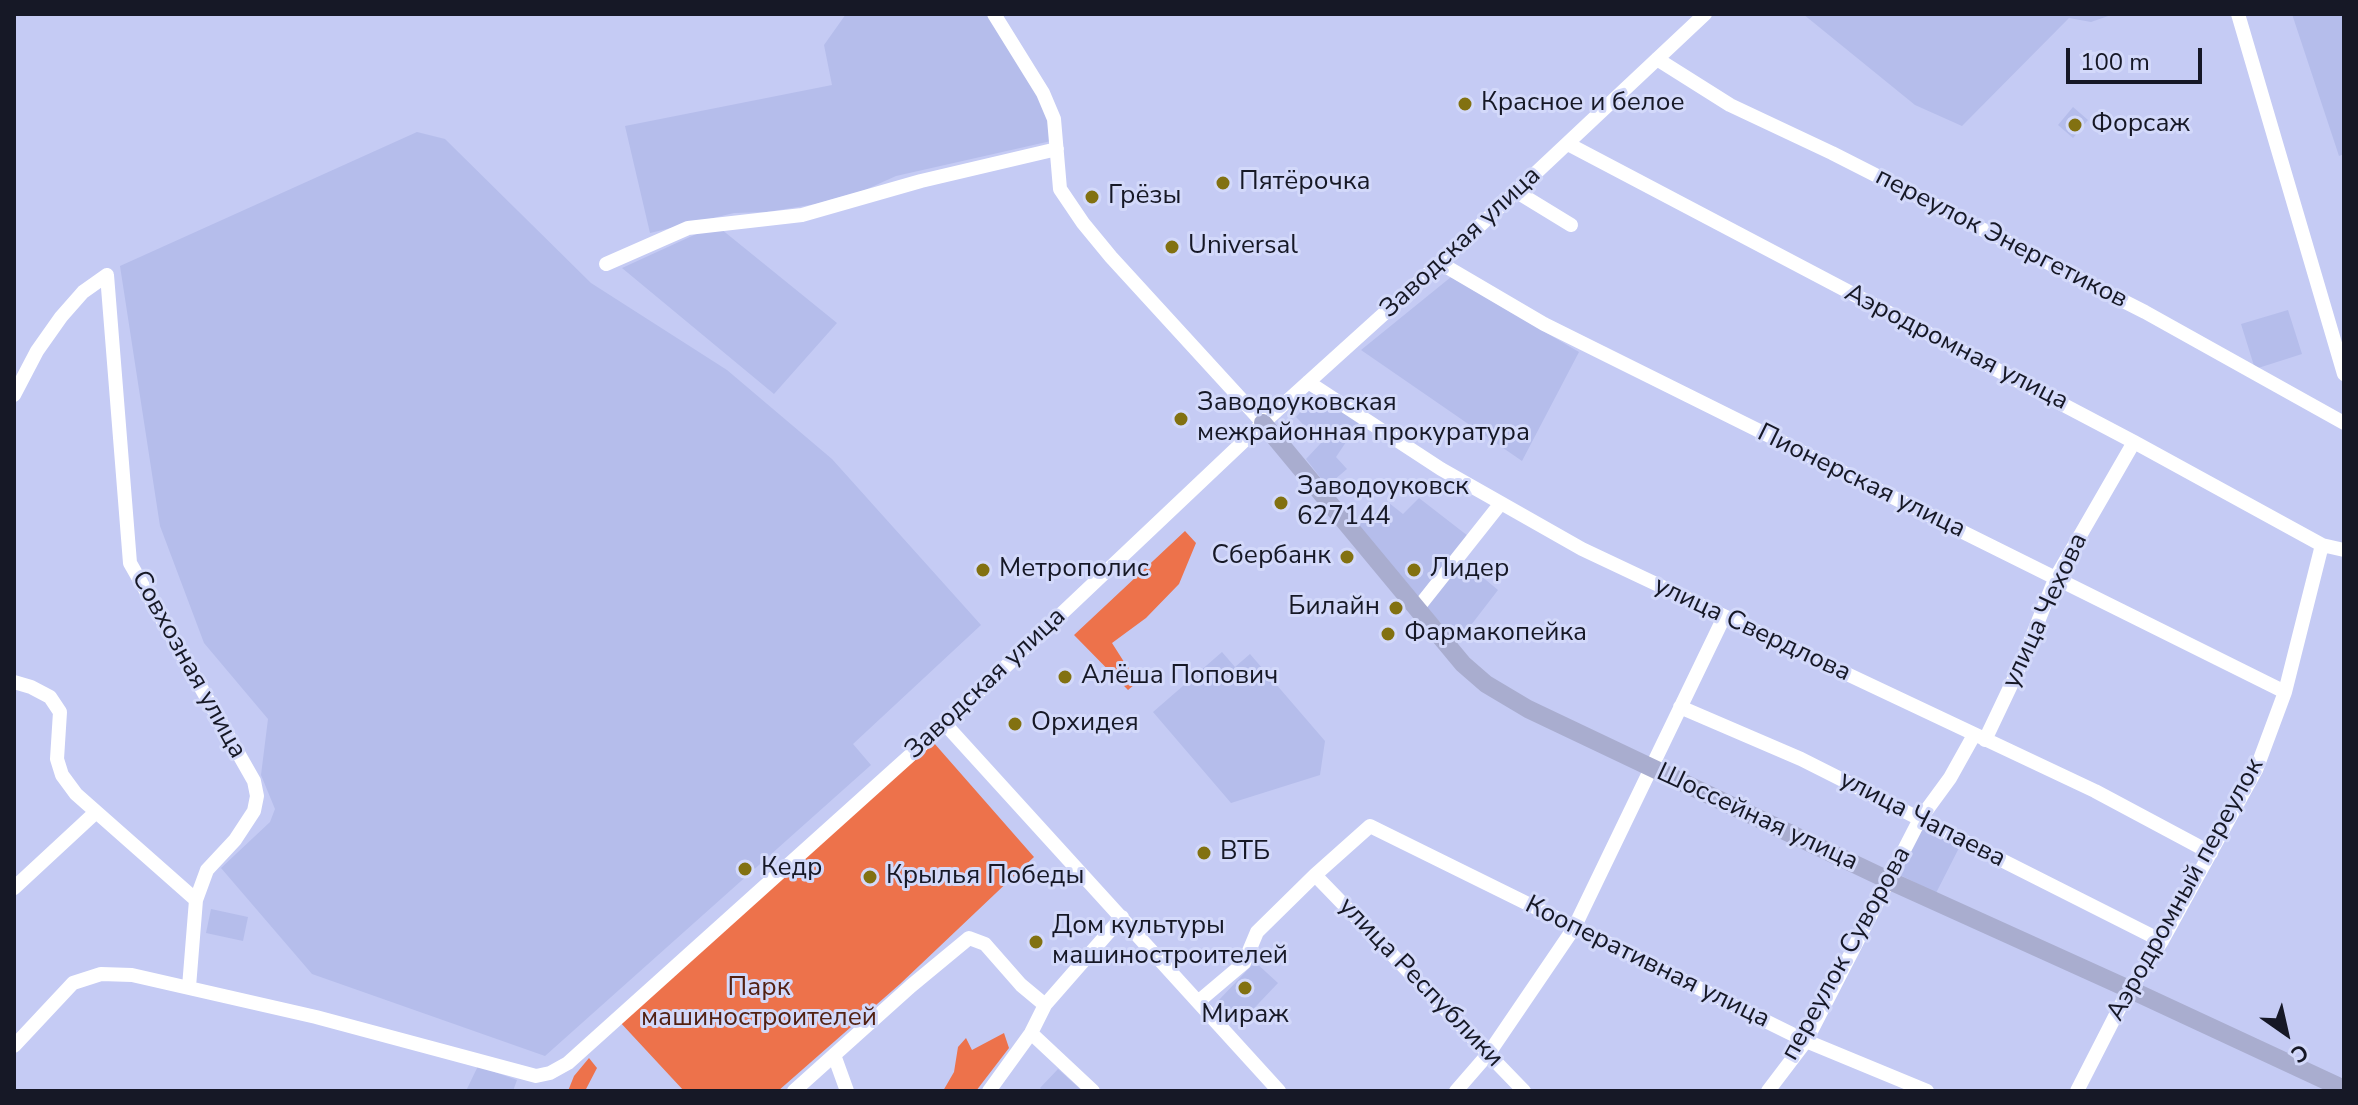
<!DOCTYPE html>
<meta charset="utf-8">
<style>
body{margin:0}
#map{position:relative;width:2358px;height:1105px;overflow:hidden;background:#c5cbf4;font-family:"Nunito Sans",sans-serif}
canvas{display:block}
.frame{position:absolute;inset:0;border:16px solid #161826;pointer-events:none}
.north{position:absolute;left:2246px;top:993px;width:80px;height:80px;-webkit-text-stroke:6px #d3d9fa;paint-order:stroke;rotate:146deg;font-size:22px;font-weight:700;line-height:32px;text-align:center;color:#161826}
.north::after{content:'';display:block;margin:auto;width:28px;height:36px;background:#161826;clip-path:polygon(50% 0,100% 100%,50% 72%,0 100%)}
.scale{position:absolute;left:2066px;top:48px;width:136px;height:36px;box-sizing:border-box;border:4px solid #161826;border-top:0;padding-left:10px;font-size:24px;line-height:28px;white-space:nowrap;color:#161826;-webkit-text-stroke:6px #d3d9fa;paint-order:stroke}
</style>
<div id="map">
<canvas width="2358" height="1105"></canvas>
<div class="frame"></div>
<div class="north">С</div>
<div class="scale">100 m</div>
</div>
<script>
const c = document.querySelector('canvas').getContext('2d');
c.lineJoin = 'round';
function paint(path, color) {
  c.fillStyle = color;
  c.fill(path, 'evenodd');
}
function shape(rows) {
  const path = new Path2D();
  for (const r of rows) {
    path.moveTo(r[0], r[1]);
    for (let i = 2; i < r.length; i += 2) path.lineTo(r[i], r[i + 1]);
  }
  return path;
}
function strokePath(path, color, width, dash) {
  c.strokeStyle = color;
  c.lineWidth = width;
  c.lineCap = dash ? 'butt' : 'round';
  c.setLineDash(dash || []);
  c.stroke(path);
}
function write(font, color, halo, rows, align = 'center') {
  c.font = font + ' "Nunito Sans",sans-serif';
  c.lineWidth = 6;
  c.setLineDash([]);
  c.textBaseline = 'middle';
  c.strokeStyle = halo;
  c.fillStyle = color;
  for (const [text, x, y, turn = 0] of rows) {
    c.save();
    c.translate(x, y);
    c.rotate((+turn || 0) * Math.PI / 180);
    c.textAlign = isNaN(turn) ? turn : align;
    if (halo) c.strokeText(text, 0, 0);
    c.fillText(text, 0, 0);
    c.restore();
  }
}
const built = shape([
 [846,14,990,14,1026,71,1051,122,1051,141,896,176,865,190,816,204,767,212,734,213,650,233,625,126,832,85,824,45],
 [1803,14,2114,14,2091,22,2069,18,1962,126,1915,105],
 [2292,14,2344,14,2344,154,2339,156],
 [2073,107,2088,120,2073,138,2058,125],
 [417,132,445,139,591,283,727,370,832,459,981,625,853,744,871,765,545,1056,312,974,221,868,270,822,275,809,261,775,268,719,204,643,160,526,120,266],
 [721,229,837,323,774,394,622,268,705,230],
 [1451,277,1579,352,1522,461,1361,350],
 [2288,310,2302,354,2255,369,2241,324],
 [1318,391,1360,421,1336,457,1347,469,1327,486,1306,459,1321,443,1296,417],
 [1419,498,1468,536,1418,597,1357,526,1389,503,1403,514],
 [1462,560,1498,590,1458,642,1424,605],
 [1222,652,1235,667,1250,654,1325,741,1320,775,1231,803,1153,712],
 [1923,826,1960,846,1936,893,1898,874],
 [211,909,248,917,243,941,206,933],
 [1255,962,1278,983,1241,1022,1218,1001],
 [478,1066,517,1080,513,1091,466,1091],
 [1058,1069,1080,1089,1078,1091,1044,1091,1040,1088]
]);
const forest = shape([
 [1185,531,1196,543,1179,584,1146,618,1112,643,1126,665,1141,679,1128,690,1074,635],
 [934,743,1034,857,900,984,778,1091,684,1091,619,1021],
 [1004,1033,1009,1048,976,1091,943,1091,954,1072,958,1047,966,1038,972,1050],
 [589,1058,597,1068,585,1091,568,1091,574,1076]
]);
const minor = shape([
 [994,14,1043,93,1054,119,1060,189,1083,223,1111,257,1263,423],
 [2238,14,2344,374],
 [1657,59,1730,105,1832,153,2145,312,2344,423],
 [1568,144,2134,442,2322,545,2344,550],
 [1517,192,1571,225],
 [1440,263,1544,324,2285,692],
 [606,264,688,228,802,215,921,181,1057,149],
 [107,275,130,563,254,781,257,796,254,811,235,840,207,870,196,900,189,987],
 [1308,382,1441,469,1582,549,2095,791,2211,853],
 [14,395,37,351,61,317,83,292,107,275],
 [1417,609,1501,503],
 [14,682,31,687,50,697,60,712,57,759,62,775,76,794,196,900],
 [1680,707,1801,759,2162,941],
 [945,724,1279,1091],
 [1985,740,2022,662,2055,579,2134,442],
 [1315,875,1524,1091],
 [14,888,96,812],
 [1199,1001,1244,963,1257,932,1315,875,1370,826,1806,1041,1927,1091],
 [1031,1033,1093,1091],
 [14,1046,73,983,101,974,132,975,316,1017,536,1076,550,1073,568,1063,945,724,1263,423,1440,263,1705,14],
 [834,1055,847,1091],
 [794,1091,911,986,969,938,985,944,1021,985,1045,1005],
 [989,1091,1031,1033,1045,1005,1122,917],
 [1456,1091,1489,1053,1574,928,1724,617],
 [1768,1091,1806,1041,1920,819,1950,778,1974,735],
 [2077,1091,2125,997,2162,941,2256,770,2285,692,2322,545]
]);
const major = shape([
 [1263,423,1463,664,1486,684,1528,709,1888,880,2131,990,2344,1089]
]);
const markers = [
 [1465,104,8,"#827111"],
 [2075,125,8,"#827111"],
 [1223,183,8,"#827111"],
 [1092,197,8,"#827111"],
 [1172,247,8,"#827111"],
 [1181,419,8,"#827111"],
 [1281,503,8,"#827111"],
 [1347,557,8,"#827111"],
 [983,570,8,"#827111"],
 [1414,570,8,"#827111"],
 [1396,608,8,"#827111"],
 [1388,634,8,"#827111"],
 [1065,677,8,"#827111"],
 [1015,724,8,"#827111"],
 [1204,853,8,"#827111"],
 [745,869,8,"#827111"],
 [870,877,8,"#827111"],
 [1036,942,8,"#827111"],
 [1245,988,8,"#827111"]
];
const poiNames = [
 ["Красное и белое",1481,104],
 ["Форсаж",2091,125],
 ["Пятёрочка",1239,183],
 ["Грёзы",1108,197],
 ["Universal",1188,247],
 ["Заводоуковская",1197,404],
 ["межрайонная прокуратура",1197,434],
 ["Заводоуковск",1297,488],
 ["627144",1297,518],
 ["Сбербанк",1331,557,"right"],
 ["Метрополис",999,570],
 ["Лидер",1430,570],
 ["Билайн",1380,608,"right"],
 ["Фармакопейка",1404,634],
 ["Алёша Попович",1081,677],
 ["Орхидея",1031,724],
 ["ВТБ",1220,853],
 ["Кедр",761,869],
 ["Крылья Победы",886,877],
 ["Дом культуры",1052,927],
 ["машиностроителей",1052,957],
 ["Мираж",1245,1016,"center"]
];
const streetNames = [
 ["переулок Энергетиков",2001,239,27],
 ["Заводская улица",1461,243,-43],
 ["Аэродромная улица",1956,348,27],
 ["Пионерская улица",1861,482,26],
 ["улица Чехова",2046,611,-65],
 ["улица Свердлова",1752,630,25],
 ["Совхозная улица",188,665,61],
 ["Заводская улица",986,684,-43],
 ["Шоссейная улица",1757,818,25],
 ["улица Чапаева",1922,820,27],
 ["Аэродромный переулок",2186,890,-61],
 ["переулок Суворова",1847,954,-61],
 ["Кооперативная улица",1647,963,26],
 ["улица Республики",1420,983,46]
];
const parkNames = [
 ["Парк",759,989],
 ["машиностроителей",759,1019]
];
paint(built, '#b5bdeb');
paint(forest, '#ed724b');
strokePath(minor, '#fff', 14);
strokePath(major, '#a9adcf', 18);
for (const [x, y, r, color] of markers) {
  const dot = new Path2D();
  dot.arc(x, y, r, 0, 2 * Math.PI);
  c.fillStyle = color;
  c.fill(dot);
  strokePath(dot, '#d3d9fa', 3);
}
write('26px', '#161826', '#d3d9fa', poiNames, 'left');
write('26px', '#161826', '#d3d9fa', streetNames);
write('26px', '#522112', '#d3d9fa', parkNames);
</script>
